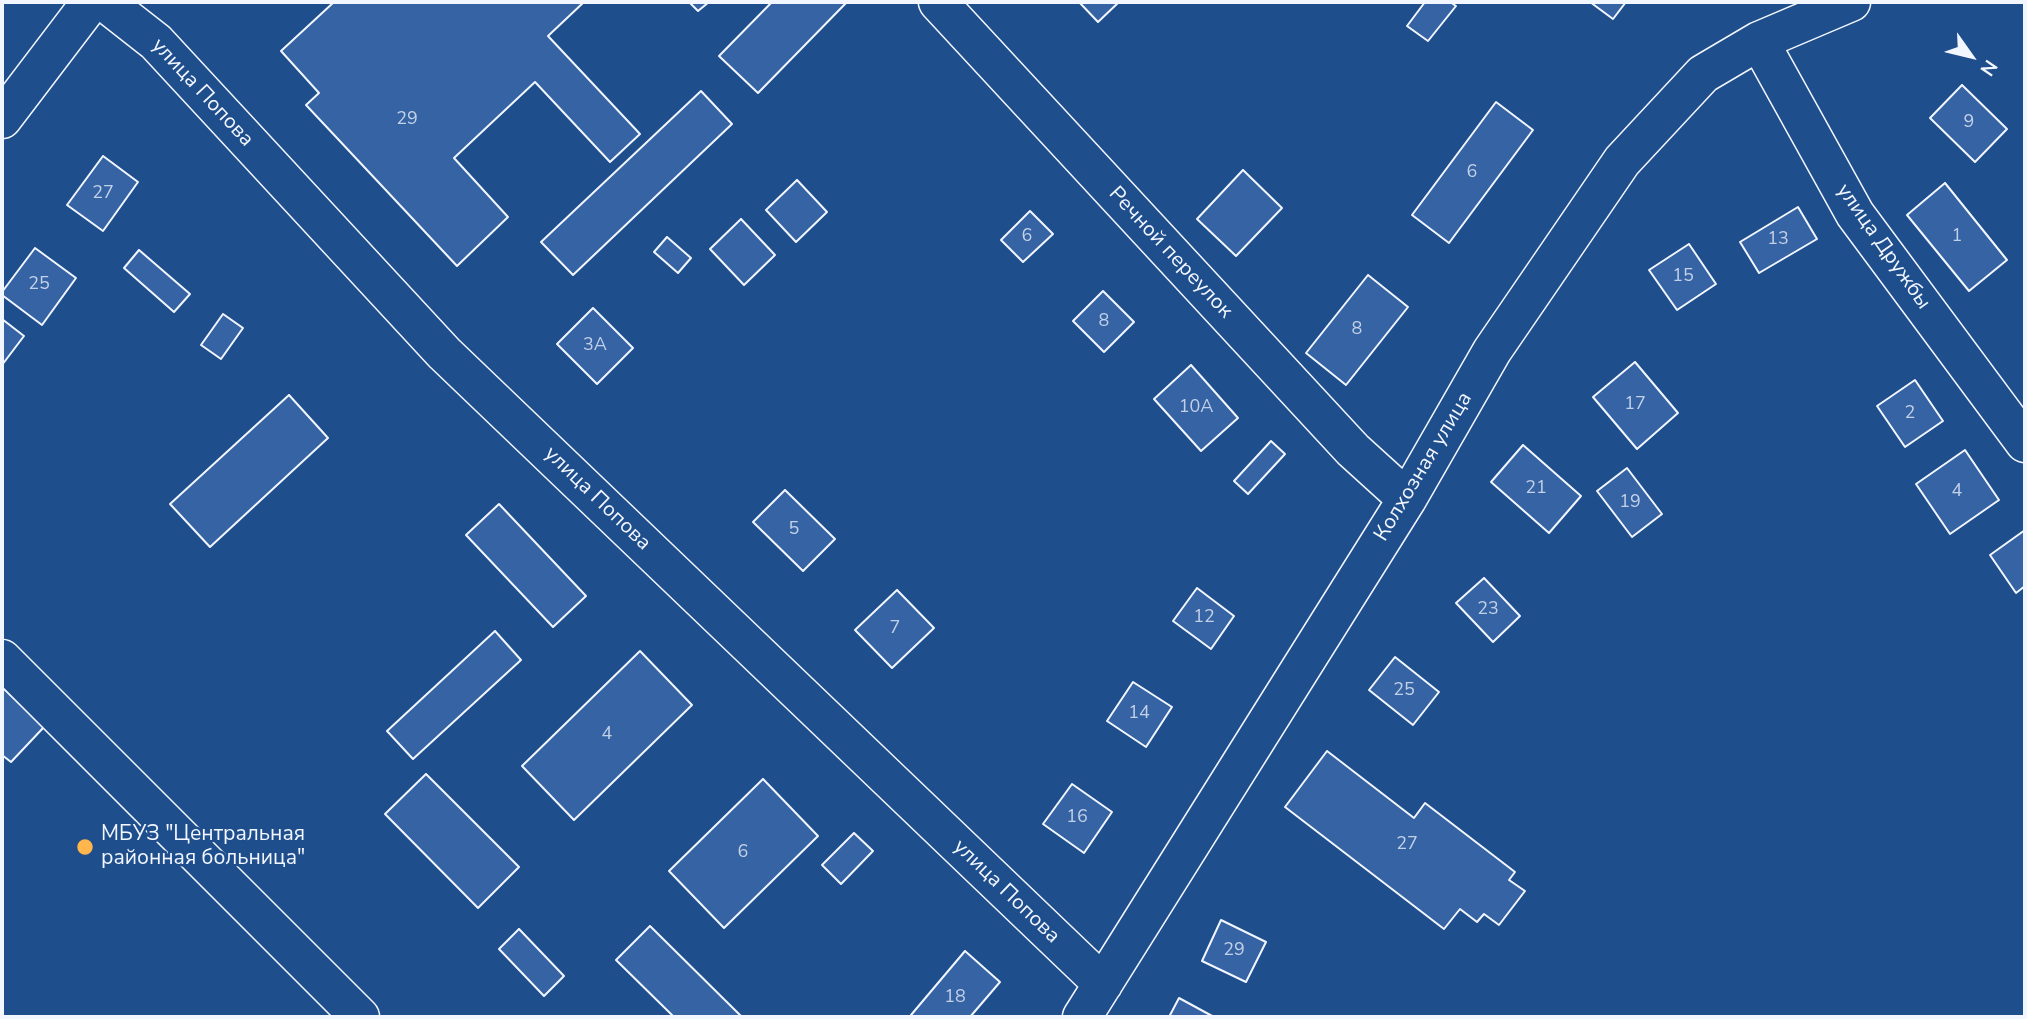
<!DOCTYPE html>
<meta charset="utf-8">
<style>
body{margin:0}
#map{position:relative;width:2027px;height:1019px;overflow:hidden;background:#1f4e8c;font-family:"Nunito Sans",sans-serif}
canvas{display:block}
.frame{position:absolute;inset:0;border:4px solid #f2f6ff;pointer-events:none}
.north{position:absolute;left:1936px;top:21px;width:70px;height:70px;-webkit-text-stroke:5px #1f4e8c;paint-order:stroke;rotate:124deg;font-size:19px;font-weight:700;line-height:28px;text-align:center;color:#f2f6ff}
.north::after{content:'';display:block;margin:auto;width:24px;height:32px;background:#f2f6ff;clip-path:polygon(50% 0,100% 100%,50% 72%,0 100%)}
</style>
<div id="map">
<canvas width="2027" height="1019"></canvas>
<div class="frame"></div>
<div class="north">N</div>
</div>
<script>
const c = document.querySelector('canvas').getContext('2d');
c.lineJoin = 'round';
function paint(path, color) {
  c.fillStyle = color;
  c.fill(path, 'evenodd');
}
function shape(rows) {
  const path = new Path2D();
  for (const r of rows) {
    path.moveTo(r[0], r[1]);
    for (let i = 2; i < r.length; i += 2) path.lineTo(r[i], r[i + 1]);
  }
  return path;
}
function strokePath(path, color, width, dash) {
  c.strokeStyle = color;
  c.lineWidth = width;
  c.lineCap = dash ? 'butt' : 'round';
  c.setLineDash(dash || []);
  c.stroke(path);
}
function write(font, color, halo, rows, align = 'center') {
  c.font = font + ' "Nunito Sans",sans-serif';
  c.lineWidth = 5;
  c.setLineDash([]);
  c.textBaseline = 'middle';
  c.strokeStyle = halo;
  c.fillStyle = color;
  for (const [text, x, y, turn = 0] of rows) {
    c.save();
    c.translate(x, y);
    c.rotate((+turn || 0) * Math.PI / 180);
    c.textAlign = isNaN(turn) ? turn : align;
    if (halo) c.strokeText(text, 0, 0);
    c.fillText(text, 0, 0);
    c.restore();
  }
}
const building = shape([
 [334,2,584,2,548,36,640,134,610,162,535,82,454,158,508,217,457,266,306,105,319,93,281,51,334,2],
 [689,2,709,2,698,11,689,2],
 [772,2,847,2,758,93,719,56,772,2],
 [1079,2,1119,2,1098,22,1079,2],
 [1425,2,1450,2,1456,6,1428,41,1407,26,1425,2],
 [1590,2,1626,2,1613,19,1590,2],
 [1962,85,2007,129,1975,162,1930,118,1962,85],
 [701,91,732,124,573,275,541,242,701,91],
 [1496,102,1533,130,1449,243,1412,215,1496,102],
 [103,156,138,182,103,231,67,205,103,156],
 [1243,170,1282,208,1236,256,1197,219,1243,170],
 [797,180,827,212,796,242,766,210,797,180],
 [1945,183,2007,260,1969,291,1907,215,1945,183],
 [1798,207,1817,239,1759,273,1740,242,1798,207],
 [1030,211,1053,234,1023,262,1001,240,1030,211],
 [741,219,775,255,744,285,710,249,741,219],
 [667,237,691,258,678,273,654,252,667,237],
 [1689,244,1716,284,1677,310,1649,270,1689,244],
 [35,248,76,278,42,325,2,295,2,292,35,248],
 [139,250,190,294,174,312,124,268,139,250],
 [1368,275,1408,307,1346,385,1306,353,1368,275],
 [1103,291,1134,322,1104,352,1073,321,1103,291],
 [593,308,633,348,597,384,557,344,593,308],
 [223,314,243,328,221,359,201,345,223,314],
 [2,319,24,336,2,365,2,319],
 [1635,362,1678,413,1637,449,1593,397,1635,362],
 [1191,365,1238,418,1201,451,1154,399,1191,365],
 [1915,380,1943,421,1905,447,1877,406,1915,380],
 [289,395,328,438,210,547,170,504,289,395],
 [1271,441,1285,454,1248,494,1234,481,1271,441],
 [1523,445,1581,496,1549,533,1491,482,1523,445],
 [1965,450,1999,500,1950,534,1916,484,1965,450],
 [1627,468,1662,514,1632,537,1597,491,1627,468],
 [785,490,835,539,803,571,753,522,785,490],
 [499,504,586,596,553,627,466,535,499,504],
 [2025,530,2025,586,2016,593,1990,555,2025,530],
 [1484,578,1520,616,1493,642,1456,603,1484,578],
 [1197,588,1234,616,1211,649,1173,621,1197,588],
 [897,590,934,628,892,668,855,630,897,590],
 [495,631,521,660,413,759,387,731,495,631],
 [640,651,692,705,574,820,522,766,640,651],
 [1395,657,1439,692,1413,725,1369,690,1395,657],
 [1133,682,1172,707,1146,747,1107,721,1133,682],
 [2,687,44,727,11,762,2,755,2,687],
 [1327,751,1414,818,1425,803,1515,872,1509,880,1525,891,1499,925,1484,914,1477,922,1460,909,1444,929,1285,807,1327,751],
 [426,774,519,867,478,908,385,814,426,774],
 [763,779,818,836,724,928,669,871,763,779],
 [1072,784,1112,812,1084,853,1043,824,1072,784],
 [854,833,873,851,841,884,822,865,854,833],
 [1221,920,1266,942,1246,982,1202,961,1221,920],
 [650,926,742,1017,674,1017,616,960,650,926],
 [519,929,564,976,544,996,499,949,519,929],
 [965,951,1000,982,970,1017,913,1017,911,1015,965,951],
 [1179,998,1214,1017,1169,1017,1179,998]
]);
const minor = shape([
 [105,2,156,42,444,353,1103,984],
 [938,2,1353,450,1407,499],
 [1759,41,1855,214,2025,443],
 [2,659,360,1017],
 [1082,1017,1407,499,1492,351,1622,161,1703,74,1759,41,1851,2]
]);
const major = shape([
 [2,119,91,2]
]);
const markers = [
 [85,847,9,"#ffb74d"]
];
const numberNames = [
 ["29",407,120],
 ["9",1969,123],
 ["6",1472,173],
 ["27",103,194],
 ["6",1027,237],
 ["1",1957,237],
 ["13",1778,240],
 ["15",1683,277],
 ["25",39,285],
 ["8",1104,322],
 ["8",1357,330],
 ["3А",595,346],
 ["17",1635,405],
 ["10А",1196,408],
 ["2",1910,414],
 ["21",1536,489],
 ["4",1957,492],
 ["19",1630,503],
 ["5",794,530],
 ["23",1488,610],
 ["12",1204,618],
 ["7",895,629],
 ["25",1404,691],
 ["14",1139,714],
 ["4",607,735],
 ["16",1077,818],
 ["27",1407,845],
 ["6",743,853],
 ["29",1234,951],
 ["18",955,998]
];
const streetNames = [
 ["улица Попова",202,93,47],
 ["улица Дружбы",1883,247,55],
 ["Речной переулок",1170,253,47],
 ["Колхозная улица",1424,467,-59],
 ["улица Попова",597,499,44],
 ["улица Попова",1006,892,44]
];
const poiNames = [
 ["МБУЗ \"Центральная",101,835],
 ["районная больница\"",101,859]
];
paint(building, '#3563a3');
strokePath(building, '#f2f6ff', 2);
strokePath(minor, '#f2f6ff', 41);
strokePath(major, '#f2f6ff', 41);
strokePath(minor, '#1f4e8c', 38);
strokePath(major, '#1f4e8c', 38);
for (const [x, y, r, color] of markers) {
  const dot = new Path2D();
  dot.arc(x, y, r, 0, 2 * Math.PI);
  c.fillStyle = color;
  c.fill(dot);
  strokePath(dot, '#1f4e8c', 2.5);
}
write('18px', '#c3d1e8', null, numberNames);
write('21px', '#f2f6ff', '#1f4e8c', streetNames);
write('21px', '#f2f6ff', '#1f4e8c', poiNames, 'left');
</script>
